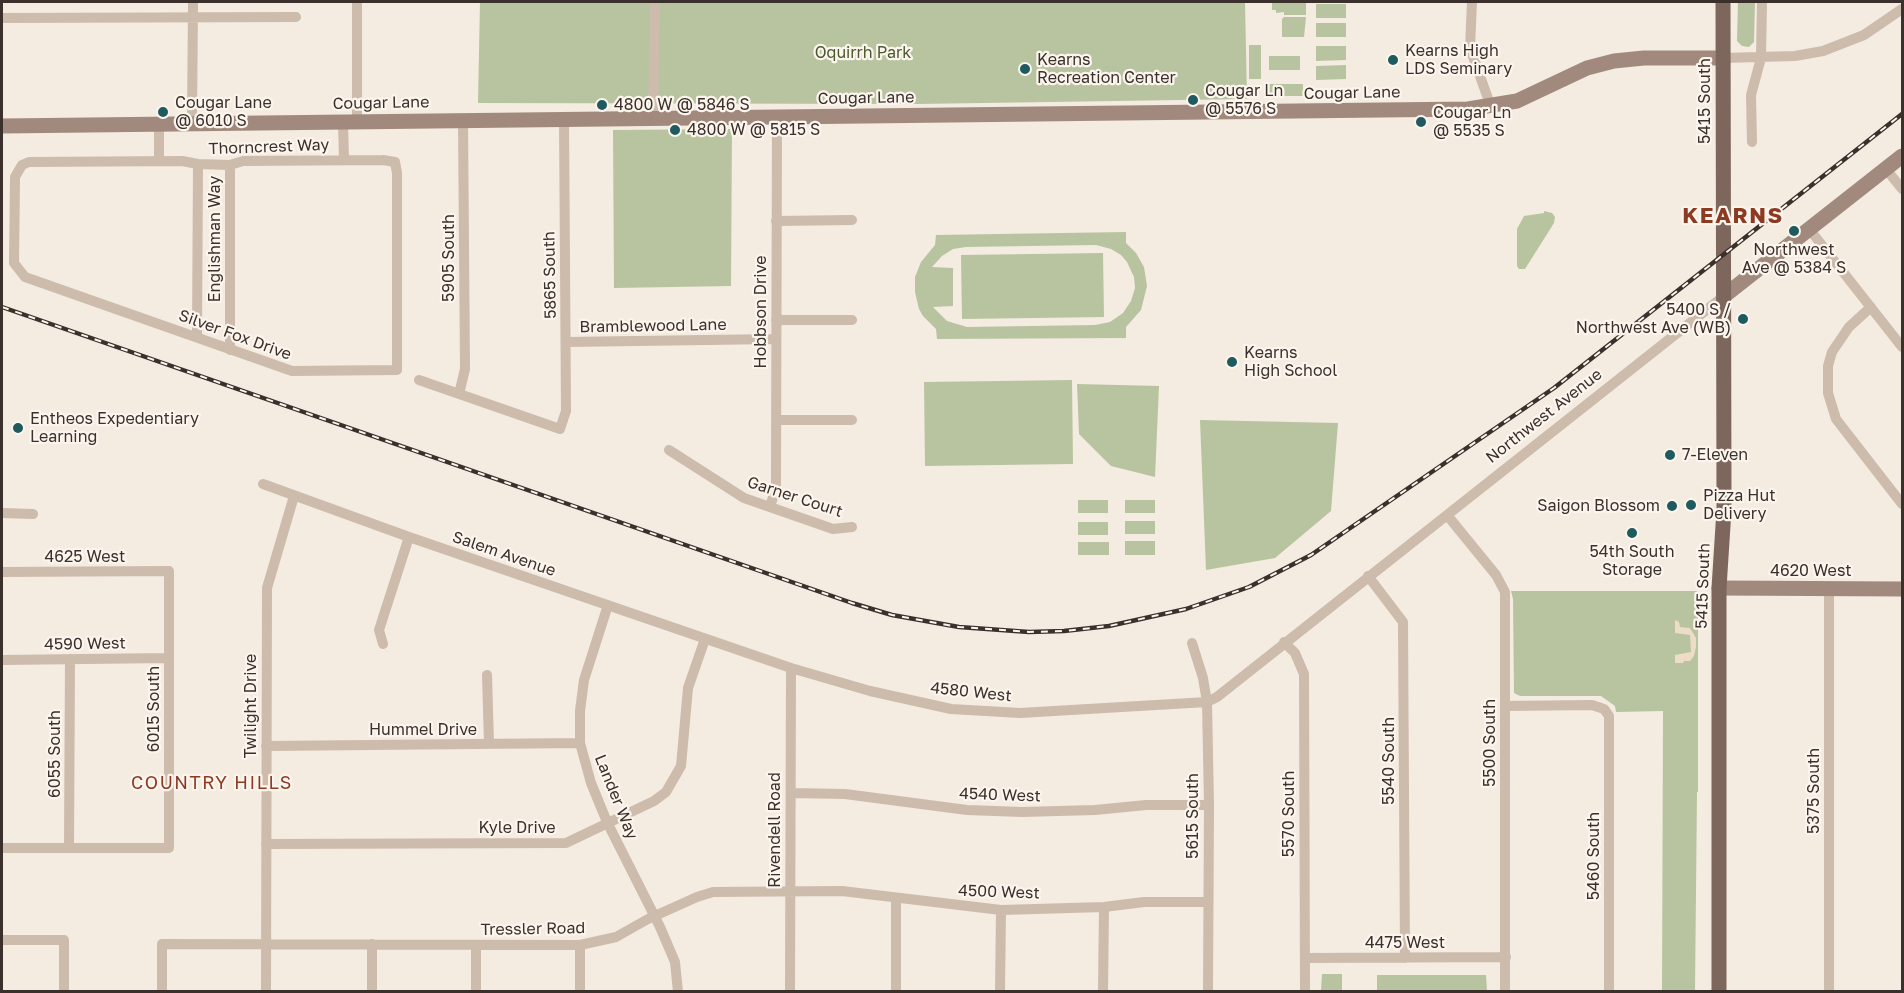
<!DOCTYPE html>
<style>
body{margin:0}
#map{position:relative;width:1904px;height:993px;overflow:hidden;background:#f4ebe1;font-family:"Golos Text",sans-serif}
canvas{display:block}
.frame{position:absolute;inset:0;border:3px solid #3b302b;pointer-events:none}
</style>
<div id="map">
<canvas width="1904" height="993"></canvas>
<div class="frame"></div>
</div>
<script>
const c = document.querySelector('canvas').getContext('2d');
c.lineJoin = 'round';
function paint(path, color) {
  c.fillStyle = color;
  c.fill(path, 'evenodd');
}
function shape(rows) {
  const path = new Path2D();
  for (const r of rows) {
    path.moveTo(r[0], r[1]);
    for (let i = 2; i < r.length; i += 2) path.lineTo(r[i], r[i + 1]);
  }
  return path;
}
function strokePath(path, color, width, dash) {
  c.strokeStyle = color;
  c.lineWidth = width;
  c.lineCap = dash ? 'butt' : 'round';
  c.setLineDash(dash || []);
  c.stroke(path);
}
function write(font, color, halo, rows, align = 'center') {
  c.font = font + ' "Golos Text",sans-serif';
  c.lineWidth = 4.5;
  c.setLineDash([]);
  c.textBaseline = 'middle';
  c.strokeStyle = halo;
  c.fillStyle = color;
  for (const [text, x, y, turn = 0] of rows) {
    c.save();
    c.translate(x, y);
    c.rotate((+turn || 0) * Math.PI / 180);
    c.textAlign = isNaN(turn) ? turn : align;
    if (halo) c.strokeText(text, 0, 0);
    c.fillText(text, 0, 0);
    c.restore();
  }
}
const green = shape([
 [480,2,1245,2,1247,99,917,104,478,103],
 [1272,2,1306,2,1306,15,1284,15,1284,12,1276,13,1276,10,1272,10],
 [1738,2,1755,2,1754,42,1749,47,1742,46,1737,41],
 [1316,4,1346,4,1346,18,1316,18],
 [1284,17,1306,17,1304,37,1282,37,1282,19],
 [1316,23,1346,23,1346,37,1316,37],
 [1249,45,1261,45,1261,79,1249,79],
 [1346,46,1346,60,1316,61,1316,46],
 [1269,56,1300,56,1300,70,1269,70],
 [1346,65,1346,79,1316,80,1316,66],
 [1265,84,1303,84,1303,96,1265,96],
 [732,129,731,286,614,288,613,130],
 [1544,211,1552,213,1555,217,1554,223,1525,269,1519,269,1517,266,1517,229,1524,216,1544,213],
 [1126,232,1126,243,1136,253,1144,267,1147,286,1141,310,1126,327,1126,338,937,339,936,329,923,316,919,309,915,292,915,277,921,262,935,245,936,235],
 [1096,245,1111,249,1121,255,1127,262,1134,277,1135,288,1131,301,1123,313,1110,322,1095,325,967,327,947,321,933,307,953,306,953,268,932,267,942,256,953,249,966,247],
 [1103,253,1104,317,962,319,961,255],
 [1072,380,1073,464,925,466,924,382],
 [1077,384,1159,386,1155,477,1111,466,1079,434],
 [1200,420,1338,423,1331,511,1275,558,1206,570],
 [1078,500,1108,500,1108,513,1078,513],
 [1125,500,1155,500,1155,513,1125,513],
 [1125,521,1155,521,1155,534,1125,534],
 [1078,522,1108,522,1108,535,1078,535],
 [1125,541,1155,541,1155,555,1125,555],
 [1078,542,1109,542,1109,555,1078,555],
 [1511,591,1697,591,1698,599,1698,792,1697,792,1695,991,1662,991,1663,711,1616,712,1615,706,1601,696,1520,696,1514,693,1513,599],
 [1322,974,1342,974,1342,991,1321,991],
 [1377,975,1486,975,1487,991,1377,991]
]);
const plaza = shape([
 [1675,620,1679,622,1680,627,1690,628,1696,638,1696,647,1694,656,1690,661,1684,661,1683,663,1675,663,1675,655,1691,652,1690,635,1675,633]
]);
const street = shape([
 [357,2,357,121],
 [1472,2,1470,48,1491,107],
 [2,18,296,17],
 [1722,58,1795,56,1823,51,1864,35,1902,9],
 [653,118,655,2],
 [343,121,344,160],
 [192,123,193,2],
 [159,124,159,161],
 [1752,142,1751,95,1761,58,1762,2],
 [383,160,395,162,397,173,397,370,292,371,25,277,14,263,15,177,22,165,29,162,182,161,198,164,230,165,243,161,383,160],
 [230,165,230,350],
 [1886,169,1902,189],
 [776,221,852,220],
 [1810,230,1902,347],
 [1871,307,1849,327,1832,352,1828,366,1828,393,1836,419,1902,504],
 [776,320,852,320],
 [197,336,198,164],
 [566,342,776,339],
 [419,380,560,429,566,411,564,119],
 [459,394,465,369,463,120],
 [777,420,852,420],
 [669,450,744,498,833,529,852,527],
 [263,484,409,537,791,668,870,691,951,709,1020,713,1207,702,1217,697,1724,296],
 [770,507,776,487,776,474,777,117],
 [2,513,33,514],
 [1447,515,1496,575,1505,592,1505,992],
 [2,572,169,571,169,848,2,848],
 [1368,576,1403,622,1405,958],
 [608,605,584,680,580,711,580,743,591,783,607,822,660,927,675,962,678,992],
 [1284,642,1295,653,1304,674,1305,992],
 [1192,643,1203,678,1207,702,1209,805,1208,992],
 [383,644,379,630,409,537],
 [2,660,169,658],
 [487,675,489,744],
 [1505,706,1592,705,1604,709,1609,716,1609,992],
 [266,746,580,743],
 [791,793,845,794,967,810,1022,812,1095,810,1146,805,1209,805],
 [266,844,566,843,654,801,666,792,681,766,688,688,705,639],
 [69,848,70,659],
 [2,940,64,940,64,992],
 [476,945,476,992],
 [580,945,580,992],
 [1305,958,1506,957],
 [162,992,162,944,580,945,616,937,648,919,697,897,713,892,842,891,1001,910,1104,907,1144,902,1208,902],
 [266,992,267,588,294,496],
 [372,992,372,944],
 [790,992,791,668],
 [896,992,896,899],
 [1000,992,1001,910],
 [1103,992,1104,907],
 [1829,992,1829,590]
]);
const secondary = shape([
 [2,126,1468,109,1517,101,1587,68,1614,61,1644,58,1722,58],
 [1724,296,1902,156],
 [1719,588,1902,589]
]);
const primary = shape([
 [1719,992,1719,588,1724,510,1723,2]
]);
const rail = shape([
 [2,307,852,603,892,615,959,627,1029,632,1064,631,1109,626,1186,609,1249,587,1311,555,1554,388,1902,114]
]);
const markers = [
 [1393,60,6,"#1f5a5e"],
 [1025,69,6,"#1f5a5e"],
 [1193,100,6,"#1f5a5e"],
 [602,105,6,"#1f5a5e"],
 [163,112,6,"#1f5a5e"],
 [1421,122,6,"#1f5a5e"],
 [675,130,6,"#1f5a5e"],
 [1794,231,6,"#1f5a5e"],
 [1743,319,6,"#1f5a5e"],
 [1232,362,6,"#1f5a5e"],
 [18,428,6,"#1f5a5e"],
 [1670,455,6,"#1f5a5e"],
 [1691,505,6,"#1f5a5e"],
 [1672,506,6,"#1f5a5e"],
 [1632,533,6,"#1f5a5e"]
];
const poiNames = [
 ["Kearns High",1405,51],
 ["LDS Seminary",1405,69],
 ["Kearns",1037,60],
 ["Recreation Center",1037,78],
 ["Cougar Ln",1205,91],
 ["@ 5576 S",1205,109],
 ["Cougar Lane",175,103],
 ["@ 6010 S",175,121],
 ["4800 W @ 5846 S",614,105],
 ["Cougar Ln",1433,113],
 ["@ 5535 S",1433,131],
 ["4800 W @ 5815 S",687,130],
 ["Northwest",1794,250,"center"],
 ["Ave @ 5384 S",1794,268,"center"],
 ["5400 S /",1731,310,"right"],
 ["Northwest Ave (WB)",1731,328,"right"],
 ["Kearns",1244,353],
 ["High School",1244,371],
 ["Entheos Expedentiary",30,419],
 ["Learning",30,437],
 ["7-Eleven",1682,455],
 ["Pizza Hut",1703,496],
 ["Delivery",1703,514],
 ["Saigon Blossom",1660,506,"right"],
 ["54th South",1632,552,"center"],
 ["Storage",1632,570,"center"]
];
const parkNames = [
 ["Oquirrh Park",863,53]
];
const streetNames = [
 ["Cougar Lane",1352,93,-1],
 ["Cougar Lane",866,98,-1],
 ["5415 South",1705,101,-90],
 ["Cougar Lane",381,103,-1],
 ["Thorncrest Way",269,147,-2],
 ["Englishman Way",215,239,-90],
 ["5905 South",449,258,-90],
 ["5865 South",550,275,-91],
 ["Hobbson Drive",761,312,-90],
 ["Bramblewood Lane",653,326,-1],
 ["Silver Fox Drive",235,335,20],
 ["Northwest Avenue",1544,416,-38],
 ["Garner Court",795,497,18],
 ["Salem Avenue",504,554,19],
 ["4625 West",85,557],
 ["4620 West",1811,571],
 ["5415 South",1703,586,-88],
 ["4590 West",85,644,-1],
 ["4580 West",971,692,6],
 ["Twilight Drive",251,706,-90],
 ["6015 South",154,709,-90],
 ["Hummel Drive",423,730],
 ["5500 South",1490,743,-90],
 ["6055 South",55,754,-90],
 ["5540 South",1389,761,-90],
 ["5375 South",1814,791,-90],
 ["4540 West",1000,795,2],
 ["Lander Way",616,797,68],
 ["5570 South",1289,814,-90],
 ["5615 South",1193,816,-90],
 ["Kyle Drive",517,828],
 ["Rivendell Road",775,830,-90],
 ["5460 South",1594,856,-90],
 ["4500 West",999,892,2],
 ["Tressler Road",533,929,-1],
 ["4475 West",1405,943]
];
const neighbourhoodNames = [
 ["COUNTRY HILLS",212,783]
];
const districtNames = [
 ["KEARNS",1733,216]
];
paint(green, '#b8c4a0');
paint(plaza, '#ecdcc8');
strokePath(street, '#cdbbac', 10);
strokePath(secondary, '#a18a7d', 15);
strokePath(primary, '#7d675c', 15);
strokePath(rail, '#3b302b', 4.5);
strokePath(rail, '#fbf5ee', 2, [7]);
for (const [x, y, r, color] of markers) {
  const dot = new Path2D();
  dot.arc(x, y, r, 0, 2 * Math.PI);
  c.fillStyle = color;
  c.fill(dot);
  strokePath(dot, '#fbf5ee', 2);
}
write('16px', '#3b302b', '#fbf5ee', poiNames, 'left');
write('16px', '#4a5a2e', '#fbf5ee', parkNames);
write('16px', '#3b302b', '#fbf5ee', streetNames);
c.letterSpacing = '1.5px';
write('18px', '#8c3b22', '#fbf5ee', neighbourhoodNames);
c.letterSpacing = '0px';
c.letterSpacing = '1.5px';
write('bold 22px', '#8c3b22', '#fbf5ee', districtNames);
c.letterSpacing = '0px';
</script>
